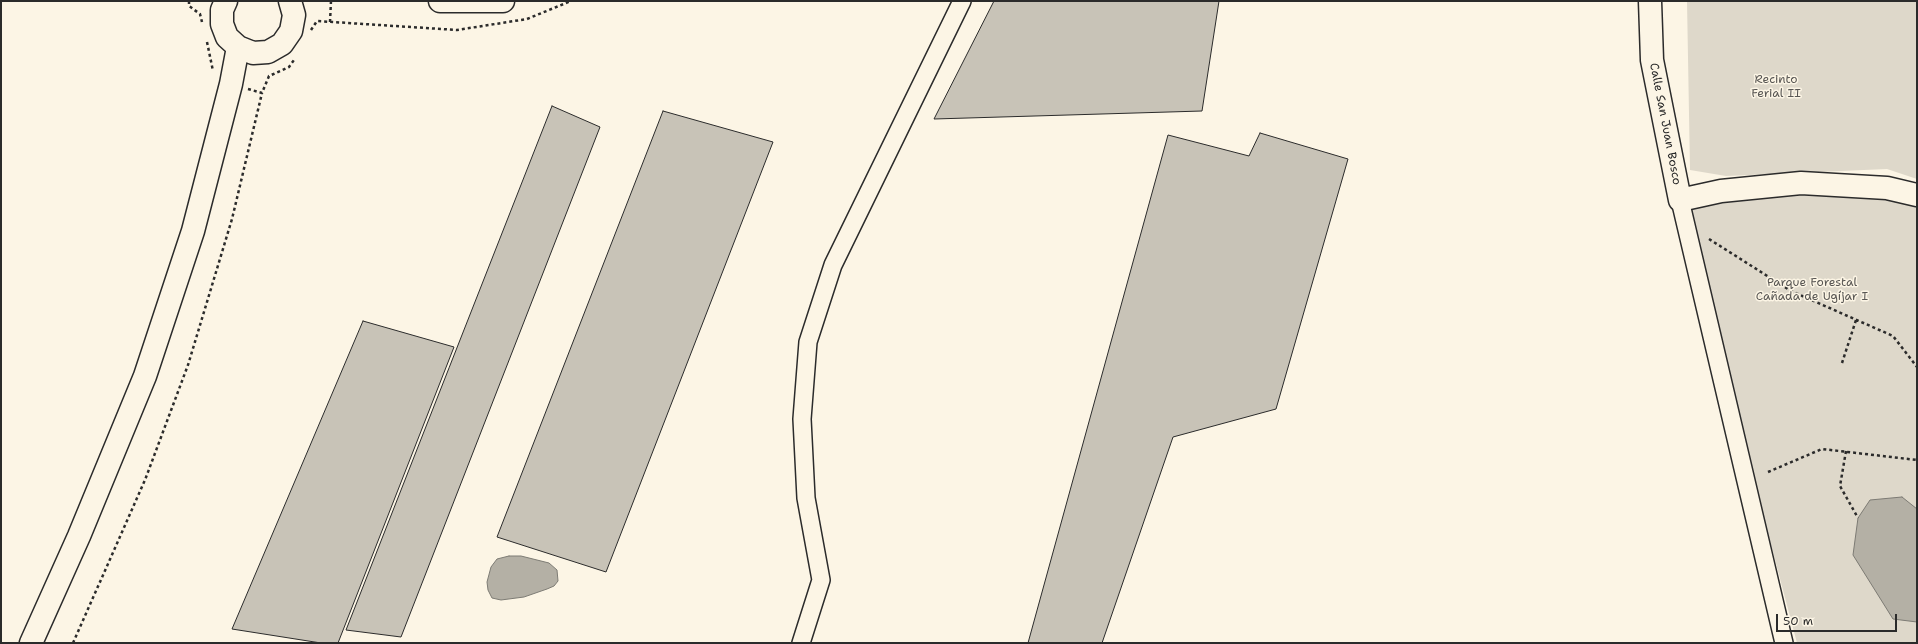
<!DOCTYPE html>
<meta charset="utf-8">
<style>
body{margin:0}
#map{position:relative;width:1918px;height:644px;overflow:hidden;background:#fcf5e5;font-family:"Shantell Sans",sans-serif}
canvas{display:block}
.frame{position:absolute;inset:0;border:2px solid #2b2b2b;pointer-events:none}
.scale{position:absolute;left:1776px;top:614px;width:121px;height:18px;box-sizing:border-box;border:2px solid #2b2b2b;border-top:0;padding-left:5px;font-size:12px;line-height:14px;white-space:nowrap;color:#2b2b2b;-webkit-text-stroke:3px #fcf5e5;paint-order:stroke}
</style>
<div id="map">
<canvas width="1918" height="644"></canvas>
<div class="frame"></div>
<div class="scale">50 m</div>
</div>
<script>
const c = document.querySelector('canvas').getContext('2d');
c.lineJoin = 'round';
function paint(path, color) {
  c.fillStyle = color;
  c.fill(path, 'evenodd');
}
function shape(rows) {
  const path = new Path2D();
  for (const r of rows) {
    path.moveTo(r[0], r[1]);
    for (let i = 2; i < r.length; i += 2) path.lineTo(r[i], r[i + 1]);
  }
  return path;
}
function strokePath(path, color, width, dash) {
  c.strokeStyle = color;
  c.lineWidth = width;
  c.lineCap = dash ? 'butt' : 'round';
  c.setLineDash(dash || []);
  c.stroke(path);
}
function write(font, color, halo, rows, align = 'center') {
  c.font = font + ' "Shantell Sans",sans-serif';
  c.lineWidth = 3;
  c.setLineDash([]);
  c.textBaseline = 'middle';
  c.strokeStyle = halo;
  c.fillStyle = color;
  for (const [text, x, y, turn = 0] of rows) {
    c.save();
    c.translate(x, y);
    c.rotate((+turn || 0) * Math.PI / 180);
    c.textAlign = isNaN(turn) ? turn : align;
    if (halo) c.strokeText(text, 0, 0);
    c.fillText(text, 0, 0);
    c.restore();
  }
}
const green = shape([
 [1687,1,1917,1,1917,179,1887,169,1726,176,1690,170],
 [1721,191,1917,195,1917,643,1797,643,1680,200]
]);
const water = shape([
 [1902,497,1917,509,1917,622,1893,619,1853,555,1858,518,1870,500,1902,497],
 [509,556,521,556,549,563,557,570,558,581,554,586,547,589,524,597,501,600,492,598,488,590,487,582,491,567,497,559,509,556]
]);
const building = shape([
 [994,1,1219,1,1202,111,934,119,994,1],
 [552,106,600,127,401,637,346,630,552,106],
 [663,111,773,142,606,572,497,537,663,111],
 [1260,133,1348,159,1276,409,1173,437,1102,643,1028,643,1168,135,1249,156,1260,133],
 [363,321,454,347,338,643,321,643,232,629,363,321]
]);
const path = shape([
 [189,1,189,6,200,14,202,22],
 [330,22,331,1],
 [311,30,317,21,457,30,527,19,571,1],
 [207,42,213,71],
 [248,89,262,93,269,76,289,67,294,60],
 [1709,239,1791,291,1893,336,1917,367],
 [1842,363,1856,320],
 [1846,451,1840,486,1858,518],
 [1768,472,1822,449,1917,460],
 [73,643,145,480,188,365,232,219,262,93]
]);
const minor = shape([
 [1680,200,1784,643],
 [801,643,821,580,806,498,802,419,808,342,833,265,962,1]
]);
const tertiary = shape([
 [226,1,222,10,222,24,227,37,238,47,253,53,268,52,282,44,291,31,294,15,290,1],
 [440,1,503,1],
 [1650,1,1652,60,1680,200,1721,191,1801,183,1887,188,1917,195],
 [31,643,79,536,145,376,193,231,231,84,238,47]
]);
const parkNames = [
 ["Recinto",1776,80],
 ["Ferial II",1776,94],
 ["Parque Forestal",1812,283],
 ["Cañada de Ugíjar I",1812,297]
];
const streetNames = [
 ["Calle San Juan Bosco",1665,124,79]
];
paint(green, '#ded8ca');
paint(water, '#b4b0a5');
strokePath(water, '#7d7b74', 1);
paint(building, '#c8c3b7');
strokePath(building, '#2b2b2b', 1);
strokePath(minor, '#2b2b2b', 20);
strokePath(tertiary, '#2b2b2b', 25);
strokePath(path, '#2b2b2b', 2.5, [3, 3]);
strokePath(minor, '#fcf5e5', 17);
strokePath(tertiary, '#fcf5e5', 22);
write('12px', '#585653', '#fcf5e5', parkNames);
write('12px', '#2b2b2b', '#fcf5e5', streetNames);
</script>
